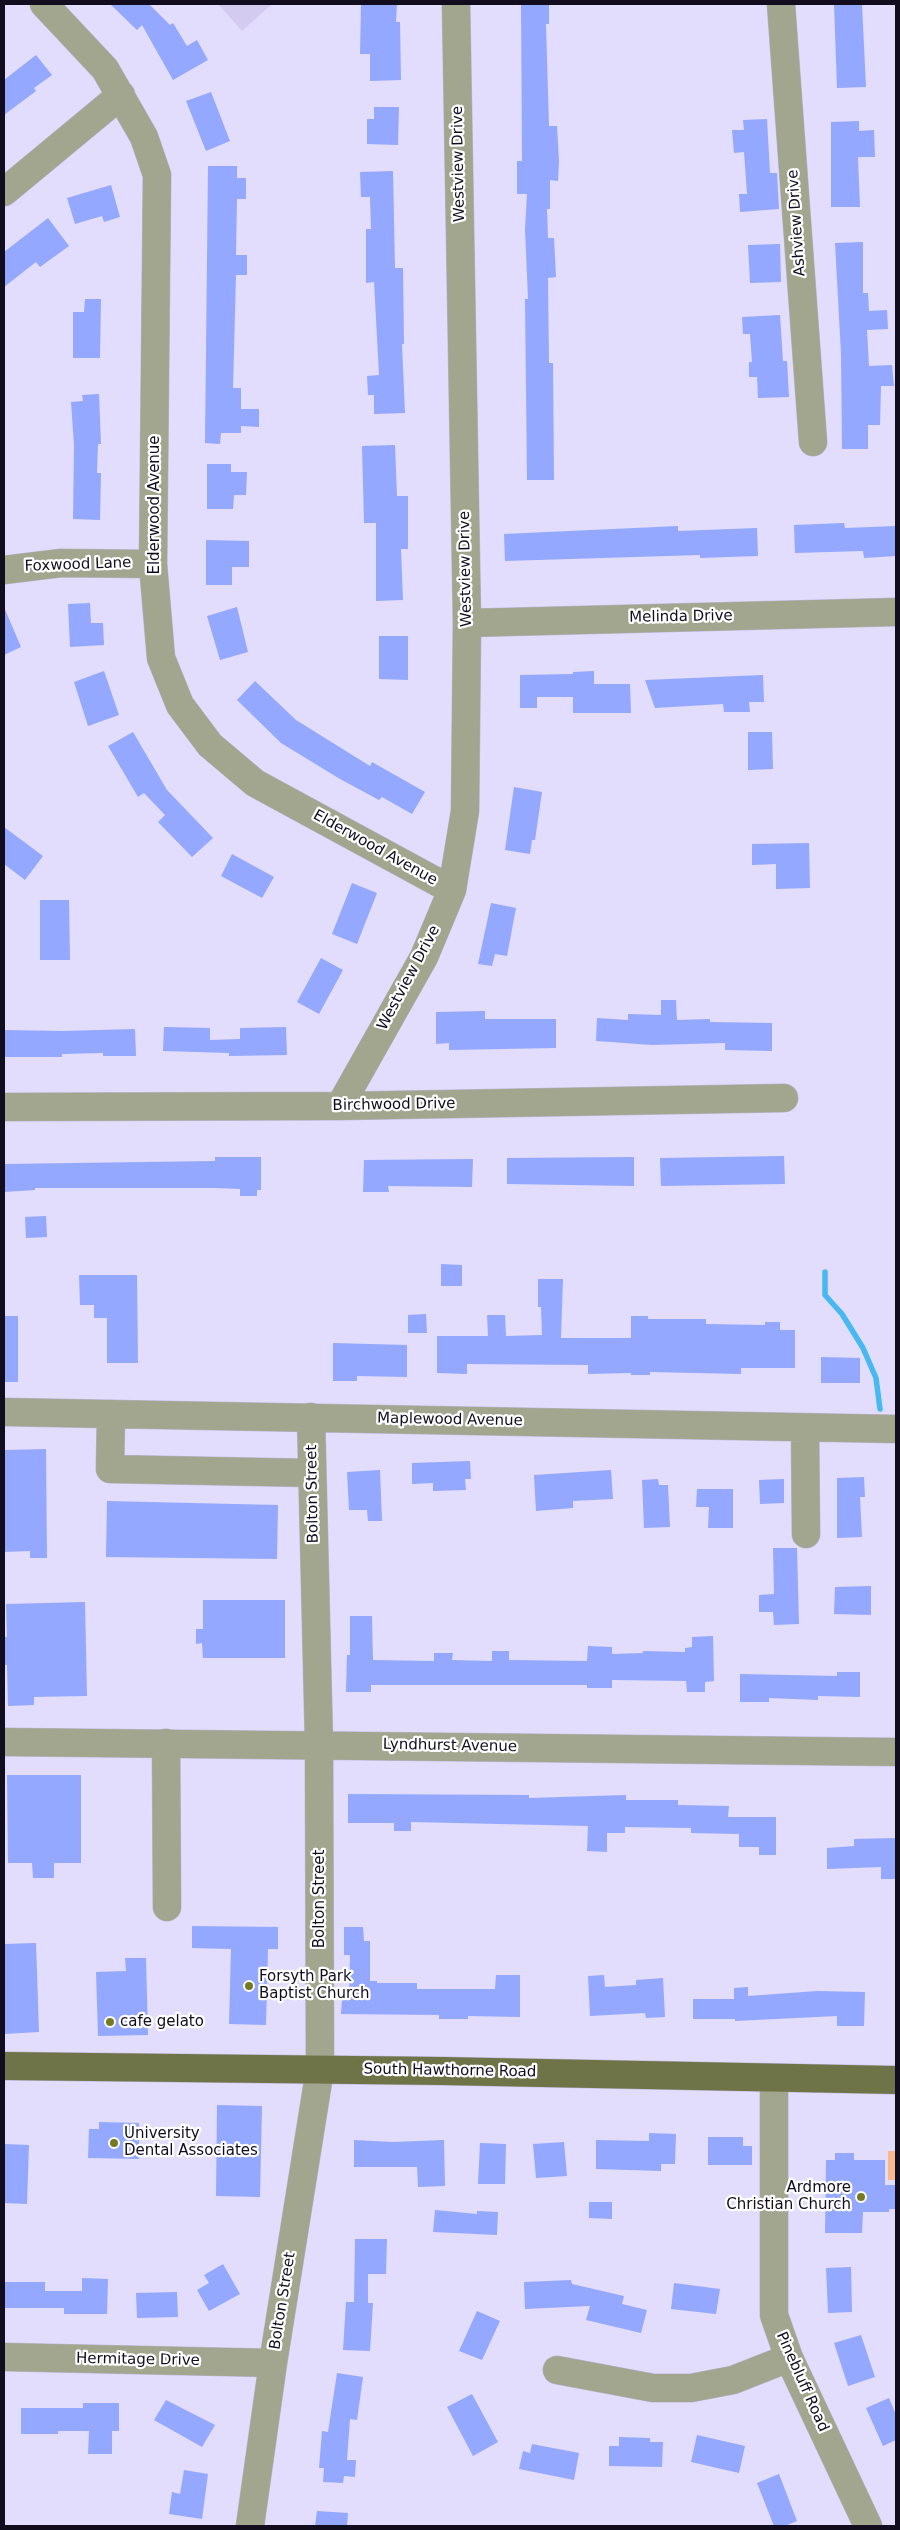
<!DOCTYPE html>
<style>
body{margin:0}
#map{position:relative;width:900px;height:2530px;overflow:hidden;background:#e2dcfd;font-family:"DejaVu Sans",sans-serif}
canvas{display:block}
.frame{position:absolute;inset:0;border:5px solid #110d1f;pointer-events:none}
</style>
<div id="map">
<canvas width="900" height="2530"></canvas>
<div class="frame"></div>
</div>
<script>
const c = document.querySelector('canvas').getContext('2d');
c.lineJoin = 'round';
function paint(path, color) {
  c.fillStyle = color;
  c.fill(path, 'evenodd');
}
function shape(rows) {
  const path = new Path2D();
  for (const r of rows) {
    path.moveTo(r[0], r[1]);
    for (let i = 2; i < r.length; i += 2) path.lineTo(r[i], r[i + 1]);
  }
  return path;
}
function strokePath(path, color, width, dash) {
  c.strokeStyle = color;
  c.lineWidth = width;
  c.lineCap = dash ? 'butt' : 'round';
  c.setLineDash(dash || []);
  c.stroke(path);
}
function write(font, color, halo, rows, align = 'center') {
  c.font = font + ' "DejaVu Sans",sans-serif';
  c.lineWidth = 4.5;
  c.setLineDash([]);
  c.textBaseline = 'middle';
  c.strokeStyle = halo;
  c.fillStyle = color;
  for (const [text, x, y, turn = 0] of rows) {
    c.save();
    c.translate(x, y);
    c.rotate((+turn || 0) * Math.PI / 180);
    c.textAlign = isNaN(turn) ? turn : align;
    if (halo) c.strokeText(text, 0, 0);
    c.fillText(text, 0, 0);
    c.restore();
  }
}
const built = shape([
 [218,4,272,4,242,31]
]);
const green = shape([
 [896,2151,896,2180,888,2180,888,2151]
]);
const stream = shape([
 [825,1272,825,1295,842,1314,863,1348,876,1378,880,1409]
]);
const building = shape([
 [110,4,149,4,170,25,173,23,187,46,197,40,208,60,173,80,142,25,137,30],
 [361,4,397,4,396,22,400,22,401,80,370,81,370,54,360,54],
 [521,4,549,4,549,24,546,24,549,126,557,126,559,161,558,181,550,180,550,209,547,209,548,238,554,238,556,277,548,278,549,363,553,363,554,480,527,480,525,299,528,299,525,229,527,194,517,194,517,161,522,161],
 [834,4,862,4,866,87,837,88],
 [36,55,52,75,34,88,36,91,4,115,4,80],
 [211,92,230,141,206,151,186,101],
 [374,107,399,107,398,145,367,144,367,119,374,119],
 [767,119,770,173,777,173,779,209,740,212,739,194,747,194,744,152,734,153,732,130,744,130,743,120],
 [859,121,859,131,874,130,875,157,858,157,860,207,831,207,831,122],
 [208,166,237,166,237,178,246,178,246,199,237,199,236,255,247,255,247,275,236,275,233,388,241,388,241,409,259,409,259,427,241,426,241,433,221,433,220,444,205,443],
 [393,171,395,268,403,268,404,344,402,344,405,413,374,414,374,395,368,395,367,376,379,375,374,282,366,283,366,229,371,229,370,197,361,197,360,172],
 [111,185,120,217,104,222,102,216,75,224,67,198],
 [48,218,69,246,40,267,36,262,4,287,4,252],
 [863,242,863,293,868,293,869,311,887,310,888,329,867,330,869,366,892,365,894,386,881,386,880,425,868,425,868,449,842,449,841,354,835,243],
 [780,244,781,282,750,283,748,245],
 [85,299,101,299,100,358,73,358,73,312,84,312],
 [780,315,783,361,787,361,789,397,758,398,757,377,749,377,749,362,752,362,750,334,743,334,742,317],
 [99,394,101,444,98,444,97,473,101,473,100,520,73,519,74,445,71,402,83,401,82,395],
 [395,445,397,496,408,496,408,549,401,549,403,600,376,601,376,523,364,523,362,446],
 [207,464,231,464,231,472,247,472,246,495,234,495,233,509,207,509],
 [844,523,845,528,896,526,896,556,864,558,863,551,795,553,794,525],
 [678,526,678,531,757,528,758,556,700,558,700,555,505,561,504,534],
 [206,540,249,541,249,567,232,567,232,585,206,585],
 [90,603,91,623,103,623,104,645,70,647,68,604],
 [4,607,21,647,4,655],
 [237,607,248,652,220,660,207,616],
 [379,636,408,636,408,680,379,679],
 [104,671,119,715,88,726,74,682],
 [594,671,594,684,630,684,631,713,573,713,573,697,537,697,537,708,520,708,520,675,573,674,573,672],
 [763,675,764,702,749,702,750,712,724,712,723,704,655,708,645,680],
 [255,681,296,720,370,766,372,762,425,792,412,814,382,797,379,800,340,779,281,743,237,700],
 [133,732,167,790,213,838,192,857,158,822,165,815,144,793,138,797,108,746],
 [748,732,772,732,773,769,748,770],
 [514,787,542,792,535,840,532,840,530,854,505,850],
 [4,827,43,856,25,880,4,864],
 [809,843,810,888,776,889,776,864,752,865,752,844],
 [232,854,274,877,262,898,221,876],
 [352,883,377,893,357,944,332,934],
 [40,900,69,900,70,960,40,960],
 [491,903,516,908,507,956,495,954,492,966,478,964],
 [321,958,343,970,319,1014,297,1002],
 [661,1000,676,1000,677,1020,710,1019,710,1022,772,1023,772,1051,725,1050,725,1043,652,1045,596,1041,597,1018,628,1020,628,1014,661,1015],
 [485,1011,485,1019,556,1019,556,1048,449,1050,449,1043,436,1044,436,1012],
 [164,1027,210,1028,210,1040,240,1039,240,1028,286,1027,287,1055,229,1056,229,1053,163,1051],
 [135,1029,136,1056,103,1056,103,1053,62,1054,62,1057,4,1057,4,1030,62,1031],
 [784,1156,785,1184,661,1186,660,1158],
 [215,1157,261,1157,261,1190,257,1190,257,1196,240,1196,240,1189,215,1188,35,1188,35,1190,4,1192,4,1164,215,1161],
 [634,1157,634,1186,507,1184,507,1158],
 [473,1159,472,1187,388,1186,389,1192,363,1192,364,1160],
 [46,1216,47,1237,26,1238,25,1217],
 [441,1264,462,1265,462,1286,441,1286],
 [79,1275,137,1275,138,1363,107,1363,107,1318,94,1318,94,1305,80,1305],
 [538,1279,563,1279,561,1338,631,1338,631,1316,648,1316,648,1319,706,1319,706,1324,765,1325,765,1322,780,1322,780,1330,795,1330,795,1368,741,1368,741,1374,650,1372,650,1375,631,1375,631,1373,588,1374,588,1365,467,1364,467,1374,437,1373,437,1336,488,1336,487,1315,505,1315,506,1336,542,1335,541,1307,538,1307],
 [426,1314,427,1333,408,1333,408,1315],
 [4,1316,18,1316,18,1382,4,1382],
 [333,1343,407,1345,407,1377,357,1376,357,1381,333,1381],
 [821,1357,860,1358,860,1383,821,1383],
 [46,1449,47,1558,30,1558,30,1551,4,1552,4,1450],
 [470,1461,471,1479,465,1479,466,1490,433,1491,433,1483,412,1484,412,1463],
 [380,1470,382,1521,368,1521,367,1510,349,1510,347,1472],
 [611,1470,613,1499,573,1501,573,1508,536,1511,534,1475],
 [864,1477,865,1497,860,1497,862,1537,837,1538,837,1478],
 [658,1479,659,1485,668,1485,670,1527,644,1528,642,1480],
 [784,1479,784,1503,760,1504,759,1480],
 [697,1489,733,1489,733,1528,708,1528,709,1507,696,1507],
 [107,1501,278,1505,277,1559,106,1557],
 [773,1548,797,1548,799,1624,774,1625,773,1612,759,1612,759,1595,774,1594],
 [871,1586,871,1615,834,1614,835,1587],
 [203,1600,285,1600,285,1658,203,1658,202,1643,196,1644,196,1629,203,1629],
 [85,1602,87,1696,34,1697,34,1705,8,1706,7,1665,4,1665,4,1637,7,1637,6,1604],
 [350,1616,372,1616,373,1660,434,1661,434,1653,453,1653,452,1660,492,1661,492,1651,509,1651,509,1660,587,1661,588,1646,612,1647,612,1654,643,1653,643,1651,685,1652,685,1648,692,1647,692,1637,713,1636,714,1681,705,1682,705,1692,687,1692,686,1681,612,1680,612,1688,587,1688,587,1685,371,1685,371,1692,346,1692,347,1655,350,1655],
 [837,1672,860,1672,860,1697,818,1696,818,1700,769,1698,769,1702,740,1702,740,1674,837,1676],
 [7,1775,81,1775,81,1863,54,1863,54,1878,33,1878,32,1863,8,1863],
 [348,1794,529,1795,529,1798,626,1795,626,1800,678,1800,678,1805,729,1806,728,1817,776,1817,776,1855,759,1855,759,1847,739,1847,739,1834,691,1833,691,1828,625,1827,625,1833,607,1833,607,1852,587,1851,588,1826,411,1822,411,1831,394,1831,394,1823,348,1823],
 [896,1838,896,1879,881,1879,881,1867,827,1869,827,1848,854,1846,854,1839],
 [192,1926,278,1927,278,1949,268,1949,266,2025,229,2024,231,1949,192,1948],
 [344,1927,363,1927,364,1941,370,1941,370,1981,377,1981,377,1983,417,1983,417,1989,495,1989,496,1975,520,1975,520,2017,468,2016,468,2019,439,2019,439,2015,341,2014,342,1999,349,1999,350,1955,344,1955],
 [36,1943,39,2032,4,2034,4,1944],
 [125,1958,146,1958,148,2035,98,2036,96,1972,126,1971],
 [604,1975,605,1987,636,1985,636,1980,663,1978,665,2017,646,2018,645,2013,590,2016,588,1976],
 [748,1987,748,1996,817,1991,865,1992,864,2026,837,2026,837,2016,735,2021,735,2019,693,2019,693,1999,734,1999,734,1988],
 [217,2105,262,2106,260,2197,216,2196],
 [99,2122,139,2123,139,2159,88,2158,89,2129,99,2129],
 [649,2133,676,2134,675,2164,661,2164,661,2171,596,2169,596,2140,649,2141],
 [708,2137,743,2137,743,2146,752,2146,752,2165,708,2165],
 [354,2140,393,2142,444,2140,445,2186,418,2187,417,2167,354,2167],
 [564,2142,567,2176,536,2178,533,2144],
 [480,2143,506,2144,505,2184,478,2184],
 [4,2144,29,2145,27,2204,4,2203],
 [835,2153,854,2153,854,2160,885,2160,885,2185,896,2185,896,2209,889,2209,889,2212,863,2212,862,2233,825,2233,826,2160,835,2160],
 [589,2202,612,2202,612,2219,589,2218],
 [435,2210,477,2214,477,2211,498,2212,497,2235,433,2232],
 [355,2239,387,2239,386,2274,368,2274,368,2303,373,2303,370,2351,343,2350,346,2302,354,2302],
 [223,2264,240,2294,209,2311,197,2290,209,2283,204,2275],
 [851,2267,852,2312,828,2313,826,2268],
 [82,2278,108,2279,107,2314,64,2314,64,2308,4,2308,4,2282,45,2282,45,2291,82,2291],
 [571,2280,572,2284,624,2296,622,2304,647,2310,641,2333,586,2320,590,2306,525,2309,524,2282],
 [674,2283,720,2289,716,2314,671,2309],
 [177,2292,178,2317,137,2318,136,2293],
 [477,2311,500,2321,482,2360,459,2351],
 [861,2335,875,2377,848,2386,834,2343],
 [337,2373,363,2377,357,2420,350,2419,347,2460,356,2460,355,2477,344,2476,343,2483,323,2482,324,2468,319,2468,322,2431,328,2432],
 [472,2394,498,2442,473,2456,447,2407],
 [889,2398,896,2415,896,2440,883,2446,866,2408],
 [166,2400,215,2425,202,2447,154,2420],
 [83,2403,119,2403,119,2431,112,2431,112,2454,88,2454,89,2431,58,2431,58,2434,21,2434,21,2408,83,2408],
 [697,2435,745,2446,739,2473,691,2462],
 [619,2437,650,2438,650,2442,663,2442,662,2467,609,2466,609,2446,619,2446],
 [532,2444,579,2453,574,2480,519,2469,523,2451,530,2453],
 [184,2470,208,2474,202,2519,169,2514,172,2492,180,2494],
 [779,2474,797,2521,785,2526,774,2526,757,2483],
 [317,2511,348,2513,347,2526,315,2526]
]);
const minor = shape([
 [44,4,105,69,144,137,157,175,153,564,161,658,180,705,210,745,255,783,452,890],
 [781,4,813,442],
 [4,192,121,95],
 [4,570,61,563,153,564],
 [467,623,896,612],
 [340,1106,424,957,452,890,465,811,467,623,456,4],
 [4,1107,340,1106,784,1098],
 [4,1412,896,1429],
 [111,1414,110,1469,312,1473],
 [805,1428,806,1534],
 [4,1742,896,1752],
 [166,1743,167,1907],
 [774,2079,774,2315,789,2358,868,2526],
 [4,2357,273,2363],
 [557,2370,653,2388,691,2388,733,2380,789,2358],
 [250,2526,273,2363,320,2069,319,1744,311,1417]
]);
const major = shape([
 [4,2066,442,2071,896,2080]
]);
const markers = [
 [249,1986,5,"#747a24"],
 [110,2022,5,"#747a24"],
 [114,2143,5,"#747a24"],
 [861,2197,5,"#747a24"]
];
const streetNames = [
 ["Westview Drive",459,164,-91],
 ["Ashview Drive",797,223,-94],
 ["Elderwood Avenue",155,505,-90],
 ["Foxwood Lane",78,565,-2],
 ["Westview Drive",466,569,-91],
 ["Melinda Drive",681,617,-1],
 ["Elderwood Avenue",375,848,29],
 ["Westview Drive",409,978,-62],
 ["Birchwood Drive",394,1105,-1],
 ["Maplewood Avenue",450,1420,1],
 ["Bolton Street",313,1494,-91],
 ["Lyndhurst Avenue",450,1746,1],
 ["Bolton Street",320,1899,-90],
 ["South Hawthorne Road",450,2071,1],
 ["Bolton Street",283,2301,-81],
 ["Hermitage Drive",138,2360,1],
 ["Pinebluff Road",802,2382,66]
];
const poiNames = [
 ["Forsyth Park",259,1977],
 ["Baptist Church",259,1994],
 ["cafe gelato",120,2022],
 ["University",124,2134],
 ["Dental Associates",124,2151],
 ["Ardmore",851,2188,"right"],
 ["Christian Church",851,2205,"right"]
];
paint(built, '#d3ccf0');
paint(green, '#f9b88e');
strokePath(stream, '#47b9f0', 5.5);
paint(building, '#94a8ff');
strokePath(minor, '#bcb7d5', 29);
strokePath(major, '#bcb7d5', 29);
strokePath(minor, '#a3a68e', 28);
strokePath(major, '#6f7448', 28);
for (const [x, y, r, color] of markers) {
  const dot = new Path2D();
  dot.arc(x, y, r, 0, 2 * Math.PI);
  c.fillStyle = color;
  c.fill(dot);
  strokePath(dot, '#fff', 2);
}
write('15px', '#110d1f', '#fff', streetNames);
write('15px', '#110d1f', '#fff', poiNames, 'left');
</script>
